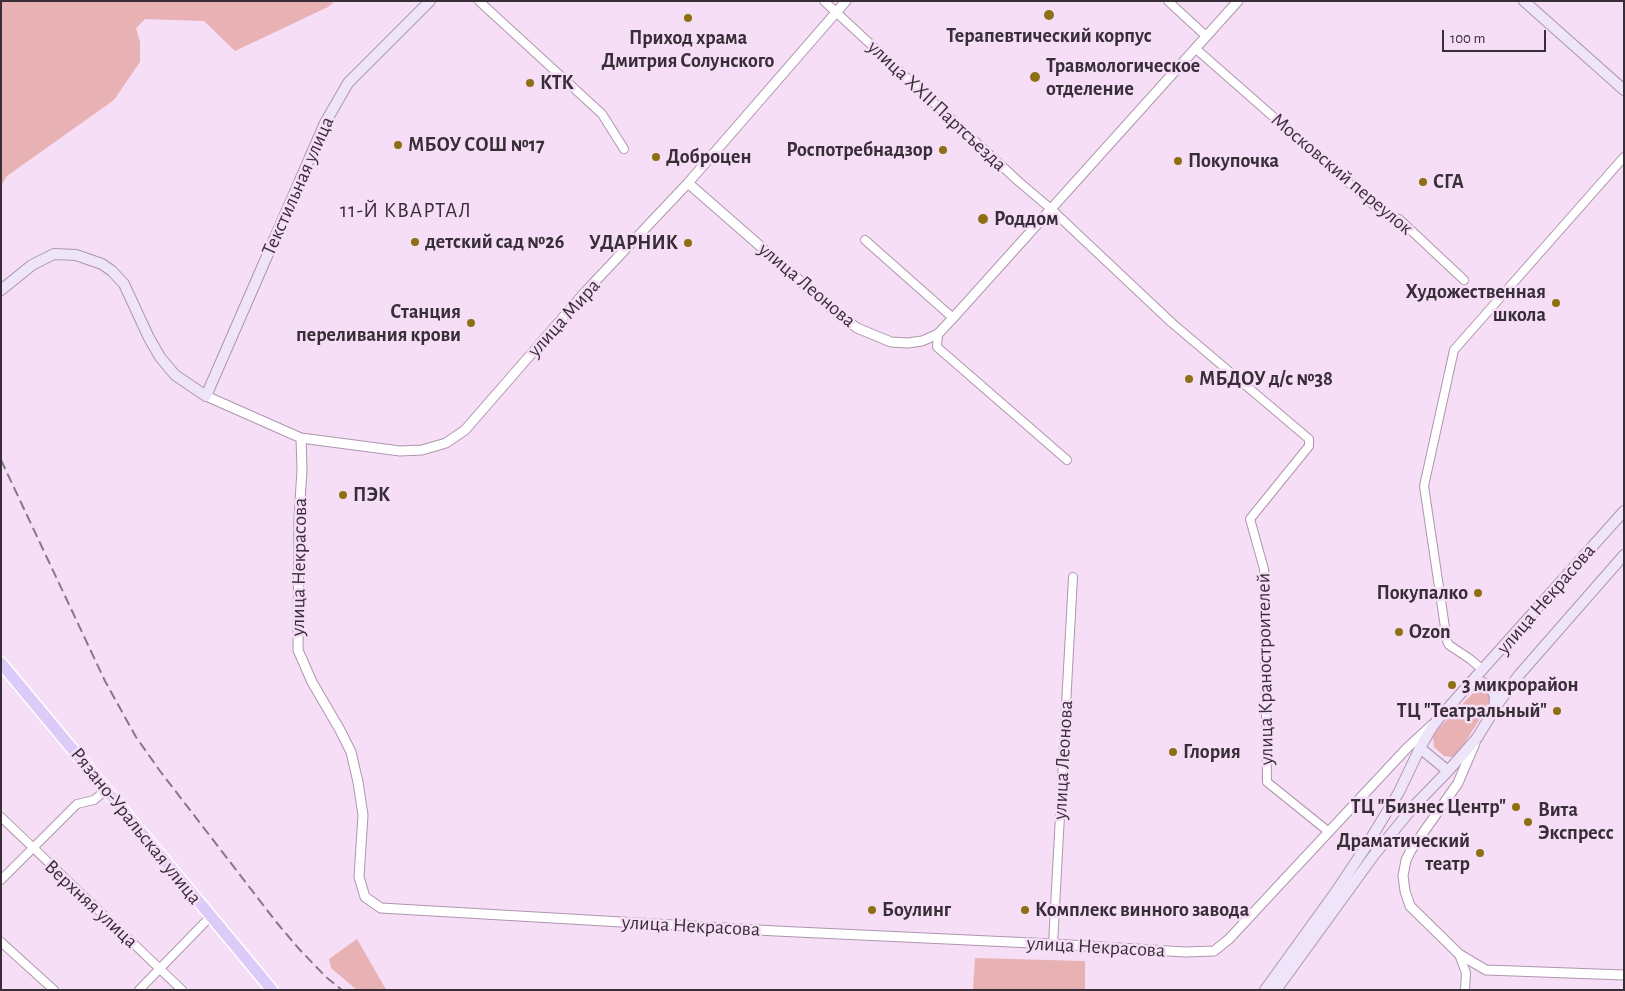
<!DOCTYPE html>
<meta charset="utf-8">
<style>
body{margin:0}
#map{position:relative;width:1625px;height:991px;overflow:hidden;background:#f7def7;font-family:"Alegreya Sans",sans-serif}
canvas{display:block}
.frame{position:absolute;inset:0;border:2px solid #382e38;pointer-events:none}
.scale{position:absolute;left:1442px;top:30px;width:104px;height:22px;box-sizing:border-box;border:2px solid #382e38;border-top:0;padding-left:6px;font-size:15px;line-height:18px;white-space:nowrap;color:#382e38;-webkit-text-stroke:4px #f7def7;paint-order:stroke}
</style>
<div id="map">
<canvas width="1625" height="991"></canvas>
<div class="frame"></div>
<div class="scale">100 m</div>
</div>
<script>
const c = document.querySelector('canvas').getContext('2d');
c.lineJoin = 'round';
function paint(path, color) {
  c.fillStyle = color;
  c.fill(path, 'evenodd');
}
function shape(rows) {
  const path = new Path2D();
  for (const r of rows) {
    path.moveTo(r[0], r[1]);
    for (let i = 2; i < r.length; i += 2) path.lineTo(r[i], r[i + 1]);
  }
  return path;
}
function strokePath(path, color, width, dash) {
  c.strokeStyle = color;
  c.lineWidth = width;
  c.lineCap = dash ? 'butt' : 'round';
  c.setLineDash(dash || []);
  c.stroke(path);
}
function write(font, color, halo, rows, align = 'center') {
  c.font = font + ' "Alegreya Sans",sans-serif';
  c.lineWidth = 5;
  c.setLineDash([]);
  c.textBaseline = 'middle';
  c.strokeStyle = halo;
  c.fillStyle = color;
  for (const [text, x, y, turn = 0] of rows) {
    c.save();
    c.translate(x, y);
    c.rotate((+turn || 0) * Math.PI / 180);
    c.textAlign = isNaN(turn) ? turn : align;
    if (halo) c.strokeText(text, 0, 0);
    c.fillText(text, 0, 0);
    c.restore();
  }
}
const green = shape([
 [1,1,335,1,328,7,235,51,204,21,145,19,136,28,140,42,140,62,114,100,7,176,1,186],
 [1476,690,1482,690,1488,694,1490,699,1488,706,1457,755,1451,757,1444,756,1434,747,1433,737,1438,729],
 [357,939,384,986,387,990,357,990,331,968,329,959],
 [975,958,1085,961,1085,990,973,990]
]);
const minor = shape([
 [479,1,602,114,624,149],
 [824,1,1018,181,1051,209,1172,323,1309,439,1309,446,1250,519,1264,569,1267,782,1329,832],
 [1168,1,1206,36],
 [1195,48,1384,214,1399,219,1464,280],
 [865,240,953,318],
 [938,334,937,347,1067,460],
 [1483,670,1470,659,1449,645,1447,641,1424,486,1454,350,1624,157],
 [1,817,182,990],
 [1,880,77,804,94,800,107,789],
 [1,942,54,990],
 [1053,944,1073,577],
 [1459,954,1466,973,1465,990],
 [139,990,210,917]
]);
const tertiary = shape([
 [688,183,831,308,857,328,891,342,908,343,922,341,938,334,953,318,1238,1],
 [206,396,301,438,400,451,422,450,446,443,465,430,586,291,688,183,846,1],
 [301,438,302,470,299,517,298,650,312,682,340,730,351,752,358,782,363,815,359,877,365,897,381,908,776,931,1053,944,1185,952,1214,951,1229,939,1281,883,1407,748,1432,725],
 [1475,743,1458,783,1411,850,1406,860,1403,876,1405,891,1410,906,1459,954,1486,970,1624,975]
]);
const secondary = shape([
 [1524,1,1624,90],
 [1,290,32,265,54,254,76,255,102,264,112,271,124,284,149,338,160,357,175,375,206,396,325,123,348,83,430,1],
 [1468,686,1481,682,1490,686,1495,696,1494,710,1477,738,1448,771,1420,748,1432,727,1439,718,1624,511],
 [1494,709,1519,675,1624,555],
 [1265,990,1335,893,1365,848,1399,792,1420,748],
 [1276,990,1374,855,1414,806,1448,771]
]);
const primary = shape([
 [1,663,272,990]
]);
const rail = shape([
 [1,460,105,681,136,737,160,771,277,923,300,950,326,977,342,990]
]);
const markers = [
 [1049,15,6,"#8e6f13"],
 [688,18,5,"#8e6f13"],
 [1035,77,6,"#8e6f13"],
 [530,83,5,"#8e6f13"],
 [398,145,5,"#8e6f13"],
 [943,150,5,"#8e6f13"],
 [656,157,5,"#8e6f13"],
 [1178,161,5,"#8e6f13"],
 [1423,182,5,"#8e6f13"],
 [983,219,6,"#8e6f13"],
 [415,242,5,"#8e6f13"],
 [688,243,5,"#8e6f13"],
 [1556,303,5,"#8e6f13"],
 [471,323,5,"#8e6f13"],
 [1189,379,5,"#8e6f13"],
 [343,495,5,"#8e6f13"],
 [1478,593,5,"#8e6f13"],
 [1399,632,5,"#8e6f13"],
 [1452,685,5,"#8e6f13"],
 [1557,711,5,"#8e6f13"],
 [1173,752,5,"#8e6f13"],
 [1516,807,5,"#8e6f13"],
 [1528,822,5,"#8e6f13"],
 [1480,853,5,"#8e6f13"],
 [872,910,5,"#8e6f13"],
 [1025,910,5,"#8e6f13"]
];
const poiNames = [
 ["Терапевтический корпус",1049,36,"center"],
 ["Приход храма",688,38,"center"],
 ["Дмитрия Солунского",688,61,"center"],
 ["Травмологическое",1046,66],
 ["отделение",1046,89],
 ["КТК",540,83],
 ["МБОУ СОШ №17",408,145],
 ["Роспотребнадзор",933,150,"right"],
 ["Доброцен",666,157],
 ["Покупочка",1188,161],
 ["СГА",1433,182],
 ["Роддом",994,219],
 ["детский сад №26",425,242],
 ["УДАРНИК",678,243,"right"],
 ["Художественная",1546,292,"right"],
 ["школа",1546,315,"right"],
 ["Станция",461,312,"right"],
 ["переливания крови",461,335,"right"],
 ["МБДОУ д/с №38",1199,379],
 ["ПЭК",353,495],
 ["Покупалко",1468,593,"right"],
 ["Ozon",1409,632],
 ["3 микрорайон",1462,685],
 ["ТЦ \"Театральный\"",1547,711,"right"],
 ["Глория",1183,752],
 ["ТЦ \"Бизнес Центр\"",1506,807,"right"],
 ["Вита",1538,810],
 ["Экспресс",1538,833],
 ["Драматический",1470,841,"right"],
 ["театр",1470,864,"right"],
 ["Боулинг",882,910],
 ["Комплекс винного завода",1035,910]
];
const streetNames = [
 ["улица XXII Партсъезда",937,106,43],
 ["Московский переулок",1342,174,40],
 ["Текстильная улица",298,186,-66],
 ["улица Леонова",807,285,40],
 ["улица Мира",564,318,-48],
 ["улица Некрасова",299,567,-89],
 ["улица Некрасова",1546,599,-49],
 ["улица Краностроителей",1265,669,-91],
 ["улица Леонова",1063,760,-87],
 ["Рязано-Уральская улица",136,826,51],
 ["Верхняя улица",91,904,43],
 ["улица Некрасова",691,926,3],
 ["улица Некрасова",1096,947,3]
];
const neighbourhoodNames = [
 ["11-Й КВАРТАЛ",406,211]
];
paint(green, '#e8b2b5');
strokePath(minor, '#ae96ae', 10);
strokePath(tertiary, '#ae96ae', 11);
strokePath(secondary, '#ae96ae', 12);
strokePath(primary, '#fff', 14);
strokePath(minor, '#fff', 8);
strokePath(tertiary, '#fff', 9);
strokePath(secondary, '#eee5fb', 10);
strokePath(primary, '#dccbf8', 11);
strokePath(rail, '#877787', 2, [10, 5]);
for (const [x, y, r, color] of markers) {
  const dot = new Path2D();
  dot.arc(x, y, r, 0, 2 * Math.PI);
  c.fillStyle = color;
  c.fill(dot);
  strokePath(dot, '#f7def7', 2);
}
write('bold 20px', '#382e38', '#f7def7', poiNames, 'left');
write('20px', '#382e38', '#f7def7', streetNames);
c.letterSpacing = '1px';
write('21px', '#382e38', '#f7def7', neighbourhoodNames);
c.letterSpacing = '0px';
</script>
